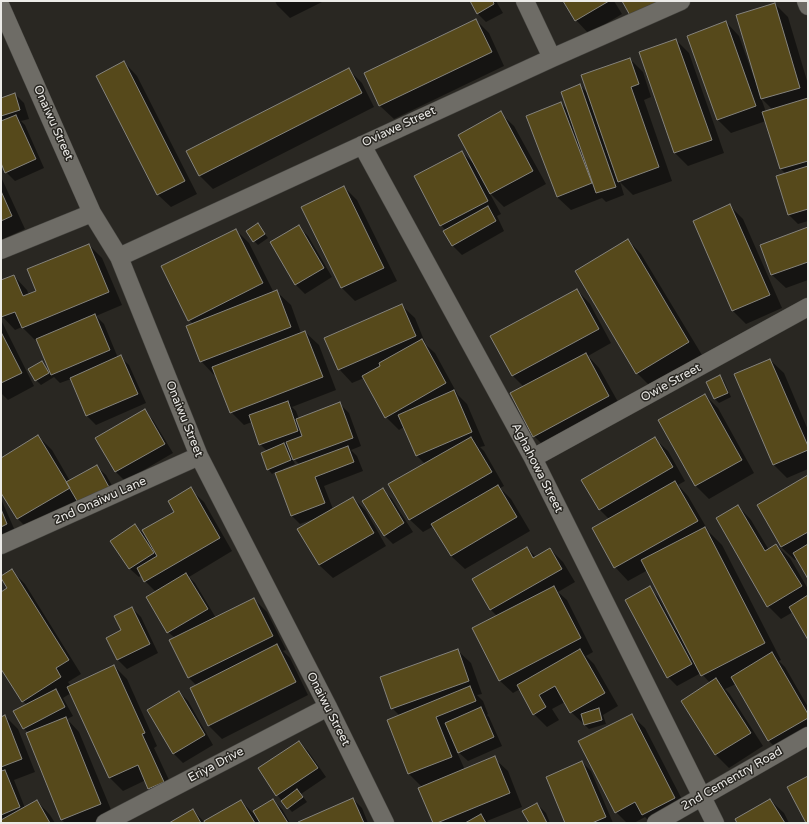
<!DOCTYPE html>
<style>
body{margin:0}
#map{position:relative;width:809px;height:824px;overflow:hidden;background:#292722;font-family:"Varela Round",sans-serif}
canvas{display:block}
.frame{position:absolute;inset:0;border:2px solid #ecebe8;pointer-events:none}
</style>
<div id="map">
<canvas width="809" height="824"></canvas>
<div class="frame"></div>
</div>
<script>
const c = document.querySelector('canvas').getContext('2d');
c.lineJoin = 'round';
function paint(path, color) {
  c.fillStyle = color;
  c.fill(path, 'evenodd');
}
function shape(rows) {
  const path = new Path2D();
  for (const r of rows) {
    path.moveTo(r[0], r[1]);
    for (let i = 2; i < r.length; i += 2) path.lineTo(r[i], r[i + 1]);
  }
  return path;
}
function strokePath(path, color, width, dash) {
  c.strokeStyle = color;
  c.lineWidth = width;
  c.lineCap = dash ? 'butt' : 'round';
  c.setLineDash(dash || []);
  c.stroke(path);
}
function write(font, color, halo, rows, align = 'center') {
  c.font = font + ' "Varela Round",sans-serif';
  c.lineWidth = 3;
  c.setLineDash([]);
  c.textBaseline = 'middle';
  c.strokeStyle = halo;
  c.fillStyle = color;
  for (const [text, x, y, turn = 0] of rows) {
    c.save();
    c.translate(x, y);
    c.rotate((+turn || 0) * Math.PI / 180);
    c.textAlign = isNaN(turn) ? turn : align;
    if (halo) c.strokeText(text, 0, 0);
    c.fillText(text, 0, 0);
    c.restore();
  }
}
const shadow = shape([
 [275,1,324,1,290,18,277,5],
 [471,1,496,1,503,13,486,22,477,13],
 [564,1,614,1,622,14,589,34,576,20],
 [775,4,788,17,808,84,808,221,798,224,789,215,777,177,786,174,781,169,766,121,731,133,718,120,688,36,726,22,739,36,754,78,756,78],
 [761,98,773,110,766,112],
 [476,20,489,33,504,66,394,119,380,106,365,74],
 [676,40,689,53,724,153,688,166,675,153,640,52],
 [630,59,643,72,651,97,644,100,672,181,633,195,620,182,624,195,606,202,602,198,571,210,557,197,561,103,568,110,580,86,589,94],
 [124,62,137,76,197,194,171,207,157,194],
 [349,70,362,83,374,107,213,189,200,176,188,152],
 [15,94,24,103,29,119,21,121,25,125,44,168,15,181,6,172,1,161,1,99],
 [500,113,514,126,546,184,504,207,489,192,501,214,497,216,504,231,462,255,453,246,445,231,446,231,441,225,415,176,462,152,475,165],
 [1,177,25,229,1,240],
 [344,187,357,200,397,281,355,301,342,288,303,207],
 [730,206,743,219,782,308,746,324,733,311,694,221],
 [257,224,268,238,258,245,254,241],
 [299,227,308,236,332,277,305,294,296,285],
 [808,228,808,280,786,288,772,275,762,245],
 [236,230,249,243,274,293,277,292,291,305,301,333,305,332,319,345,336,390,292,407,296,411,299,419,340,404,349,413,361,446,351,450,357,456,363,471,324,486,333,509,353,498,366,511,386,546,333,578,319,565,311,520,300,524,291,515,275,472,272,474,268,469,267,451,260,444,252,422,244,425,231,412,216,374,214,375,201,361,193,324,189,320],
 [292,457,300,465,284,471,283,469,295,464],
 [628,240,641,254,702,355,650,386,637,373],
 [89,245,102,258,122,305,96,316,104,324,118,358,120,357,129,365,146,403,96,425,87,416,71,379,60,383,54,377,41,385,36,380,30,369,42,362,50,373,51,372,37,340,36,341,22,327,15,330,1,315,1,282,14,276,27,290,29,295,37,291],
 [577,290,590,304,611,343,588,356,599,368,622,409,547,449,534,436,524,387,513,376,492,336],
 [401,305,415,318,426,345,435,353,458,395,467,404,485,446,480,447,484,451,504,486,500,488,511,499,530,531,465,569,451,556,434,526,423,532,409,519,425,464,417,456,404,427,399,430,386,417,364,378,352,383,339,369],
 [1,320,34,386,8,400,1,393],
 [770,360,784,373,808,430,808,469,787,478,774,465,735,375],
 [720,377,724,381,731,397,719,403,715,399],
 [705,395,718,408,754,473,709,499,695,485],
 [144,411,153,420,173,453,125,481,116,472,97,439],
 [38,436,52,450,70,481,97,467,106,475,119,498,31,532,18,519,1,491,1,459],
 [654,438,668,451,685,481,678,485,688,496,709,532,722,545,781,660,779,661,785,667,808,707,808,739,782,754,769,741,736,684,725,689,729,693,763,746,729,768,716,755,682,702,710,683,701,673,677,686,668,677,649,588,658,597,676,630,678,629,648,570,628,581,615,567,609,519,600,510,583,480],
 [808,477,808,577,797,559,795,560,781,547],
 [190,489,204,502,232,551,189,577,195,583,216,618,254,599,267,612,286,650,283,651,290,658,308,695,222,739,209,726,191,689,197,686,189,678,171,640,175,638,168,632,156,592,145,581,142,575,139,577,130,569,111,541,135,525,145,535,175,512],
 [383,490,392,499,413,532,393,544,384,535],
 [1,499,16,533,1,540],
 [738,506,751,520,769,550,776,545,790,558,808,589,808,638,793,612,781,619,768,606],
 [527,548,536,557,550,549,563,562,575,582,558,592,567,600,593,652,586,656,594,664,618,706,603,715,606,724,589,729,571,712,565,702,552,709,559,720,547,727,534,714,520,689,513,693,499,680,497,616,491,610],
 [11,570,25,584,81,674,68,682,71,686,114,666,127,679,157,746,154,748,176,795,162,801,149,788,146,780,123,791,110,778,71,693,63,698,73,716,67,719,79,732,114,817,100,823,65,823,62,820,27,734,29,733,23,728,27,705,23,701,1,667,1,593,9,588],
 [132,608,141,617,158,653,127,669,118,660,107,638,122,630],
 [457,650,471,663,482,694,477,695,483,701,488,714,487,715,489,717,502,746,468,761,456,750,465,770,494,758,508,771,522,807,487,821,489,823,434,823,423,788,409,774,388,721,400,716,392,708],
 [179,692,188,701,213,745,183,763,174,754,148,710],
 [631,715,645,728,688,811,651,823,645,817,634,823,627,823,616,812],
 [5,716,18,729,35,772,14,780,25,808,37,801,50,815,55,823,1,823,1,718],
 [299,742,308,751,326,777,301,794,307,802,292,812,277,795],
 [582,762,591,771,613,823,567,823],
 [353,799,362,808,368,823,300,823],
 [273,800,282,809,290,823,171,823,193,810,204,822,241,801,256,816],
 [770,800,784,813,789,823,738,823],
 [537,804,546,813,550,823,530,823]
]);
const building = shape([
 [470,1,493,1,494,4,477,14,470,1],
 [563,1,609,1,575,21,563,1],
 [622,1,664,1,632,19,622,1],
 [775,3,800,88,761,99,736,15,775,3],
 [476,19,492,52,379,106,364,73,476,19],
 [726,21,756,106,717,120,687,36,726,21],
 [676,39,712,140,674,153,639,52,676,39],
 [630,58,639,84,631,87,659,167,618,182,581,75,630,58],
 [124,61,185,181,157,195,96,76,124,61],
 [349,68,362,93,199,176,186,151,349,68],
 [580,84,616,187,596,193,561,92,580,84],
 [15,93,20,110,1,116,1,98,15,93],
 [808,98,808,161,780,169,762,112,808,98],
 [561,102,592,183,557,197,526,116,561,102],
 [501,111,533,171,490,194,458,135,501,111],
 [16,115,36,159,5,173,1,163,1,121,16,115],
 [462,151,488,201,440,226,414,176,462,151],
 [808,166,808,209,788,215,776,176,808,166],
 [344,186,384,268,341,288,301,207,344,186],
 [1,191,12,216,1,221,1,191],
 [730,204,770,295,732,311,693,221,730,204],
 [488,206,496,221,452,246,443,231,488,206],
 [258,223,265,234,253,242,246,231,258,223],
 [299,225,324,268,295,285,270,242,299,225],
 [808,227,808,262,771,275,760,245,808,227],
 [236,229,263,283,188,321,161,266,236,229],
 [628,239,689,342,636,374,575,271,628,239],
 [89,244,109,292,22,328,15,312,1,317,1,280,14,275,23,296,36,291,27,269,89,244],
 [577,289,599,329,512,376,490,336,577,289],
 [277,290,291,327,200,362,186,326,277,290],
 [402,304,416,336,338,370,324,338,402,304],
 [95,314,110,350,51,375,36,339,95,314],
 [305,331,323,377,230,413,212,367,305,331],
 [1,332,22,373,1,383,1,332],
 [422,339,446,383,385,418,362,376,380,366,379,363,422,339],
 [586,353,609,396,533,437,510,393,586,353],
 [121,355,138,394,86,416,70,378,121,355],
 [770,359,808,446,808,450,773,465,734,374,770,359],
 [42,361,49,373,35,381,28,369,42,361],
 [720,375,728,393,714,399,706,382,720,375],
 [454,390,472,432,416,456,398,415,454,390],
 [705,394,742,460,695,486,658,420,705,394],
 [288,401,298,431,259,445,249,415,288,401],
 [340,402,353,438,293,460,286,442,302,436,296,419,340,402],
 [145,409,165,444,115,472,95,438,145,409],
 [38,435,70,488,17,519,1,493,1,458,38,435],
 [471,437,492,472,409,520,388,484,471,437],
 [655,437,673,467,599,510,581,480,655,437],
 [284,443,291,460,267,470,261,453,284,443],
 [348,446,354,462,315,477,325,503,291,516,275,473,348,446],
 [97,465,110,489,80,506,66,482,97,465],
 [808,475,808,532,781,547,757,505,808,475],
 [675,481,698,521,614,568,592,528,675,481],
 [498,485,517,517,451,556,431,524,498,485],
 [191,487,220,538,144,582,137,568,157,556,142,530,174,512,168,501,191,487],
 [383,488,404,523,384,536,362,501,383,488],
 [353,497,374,533,319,565,297,529,353,497],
 [738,505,765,551,776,544,802,586,767,607,716,518,738,505],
 [1,509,7,524,1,527,1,509],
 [135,524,154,553,129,569,110,541,135,524],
 [705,527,765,643,701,676,641,560,705,527],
 [808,544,808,579,793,553,808,544],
 [527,547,533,558,550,548,562,569,490,610,472,579,527,547],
 [12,569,69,660,56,668,61,677,22,702,1,669,1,592,7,588,1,578,1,576,12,569],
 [186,573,208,609,167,633,146,597,186,573],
 [554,586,581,638,499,681,472,628,554,586],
 [650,586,692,664,667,678,625,600,650,586],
 [808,595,808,640,789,607,808,595],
 [254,598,273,636,188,678,169,640,254,598],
 [132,607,150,644,117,660,106,638,121,630,114,616,132,607],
 [277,644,296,682,208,726,190,688,277,644],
 [458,649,469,681,391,709,380,677,458,649],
 [580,649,605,693,570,713,555,686,539,695,546,707,533,715,517,685,580,649],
 [772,652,808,714,808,718,768,741,731,677,772,652],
 [114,665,145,733,142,734,164,782,148,789,138,765,109,778,67,687,114,665],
 [716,678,751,733,715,755,681,701,716,678],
 [470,686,476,701,436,717,452,757,408,774,387,720,470,686],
 [56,689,65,707,23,729,13,711,56,689],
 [179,691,205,735,173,754,147,710,179,691],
 [481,707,494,737,458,753,445,723,481,707],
 [599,708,602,720,584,725,581,714,599,708],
 [632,714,675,798,642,815,635,802,615,813,578,741,632,714],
 [5,715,22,759,1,767,1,717,5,715],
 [66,717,101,804,61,820,26,733,66,717],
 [299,741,318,768,276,796,258,768,299,741],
 [495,756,510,793,437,823,433,823,418,788,495,756],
 [582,761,606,817,592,823,565,823,546,777,582,761],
 [5,770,20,807,1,815,1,771,5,770],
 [808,776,808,823,806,823,787,787,808,776],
 [297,789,303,797,287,809,281,801,297,789],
 [353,798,364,823,299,823,298,822,353,798],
 [273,799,288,823,260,823,253,811,273,799],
 [770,799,785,823,737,823,735,819,770,799],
 [37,800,50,823,1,823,1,820,37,800],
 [241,800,255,823,205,823,204,821,241,800],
 [537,803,547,823,529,823,522,811,537,803],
 [193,809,201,823,169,823,193,809],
 [481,814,486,823,465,823,481,814]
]);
const street = shape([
 [525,1,552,58],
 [806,1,808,6],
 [1,7,92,213,119,257,199,456,328,707,385,823],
 [362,145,533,458,715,823],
 [1,250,92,213],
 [119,257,552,58,681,1],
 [533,458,808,307],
 [1,545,199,456],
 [105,823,328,707],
 [656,823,808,736]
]);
const streetNames = [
 ["Onaiwu Street",53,123,66],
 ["Oviawe Street",399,127,-25],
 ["Owie Street",671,383,-29],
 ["Onaiwu Street",184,419,68],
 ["Aghahowa Street",537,468,63],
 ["2nd Onaiwu Lane",100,501,-24],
 ["Onaiwu Street",328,709,63],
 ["Eriya Drive",216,765,-28],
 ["2nd Cementry Road",732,779,-30]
];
paint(shadow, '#0007');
paint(building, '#56491b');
strokePath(building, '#85837d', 1);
strokePath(street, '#464541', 19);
strokePath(street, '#6e6c66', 18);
write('12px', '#ecebe8', '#292722', streetNames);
</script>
